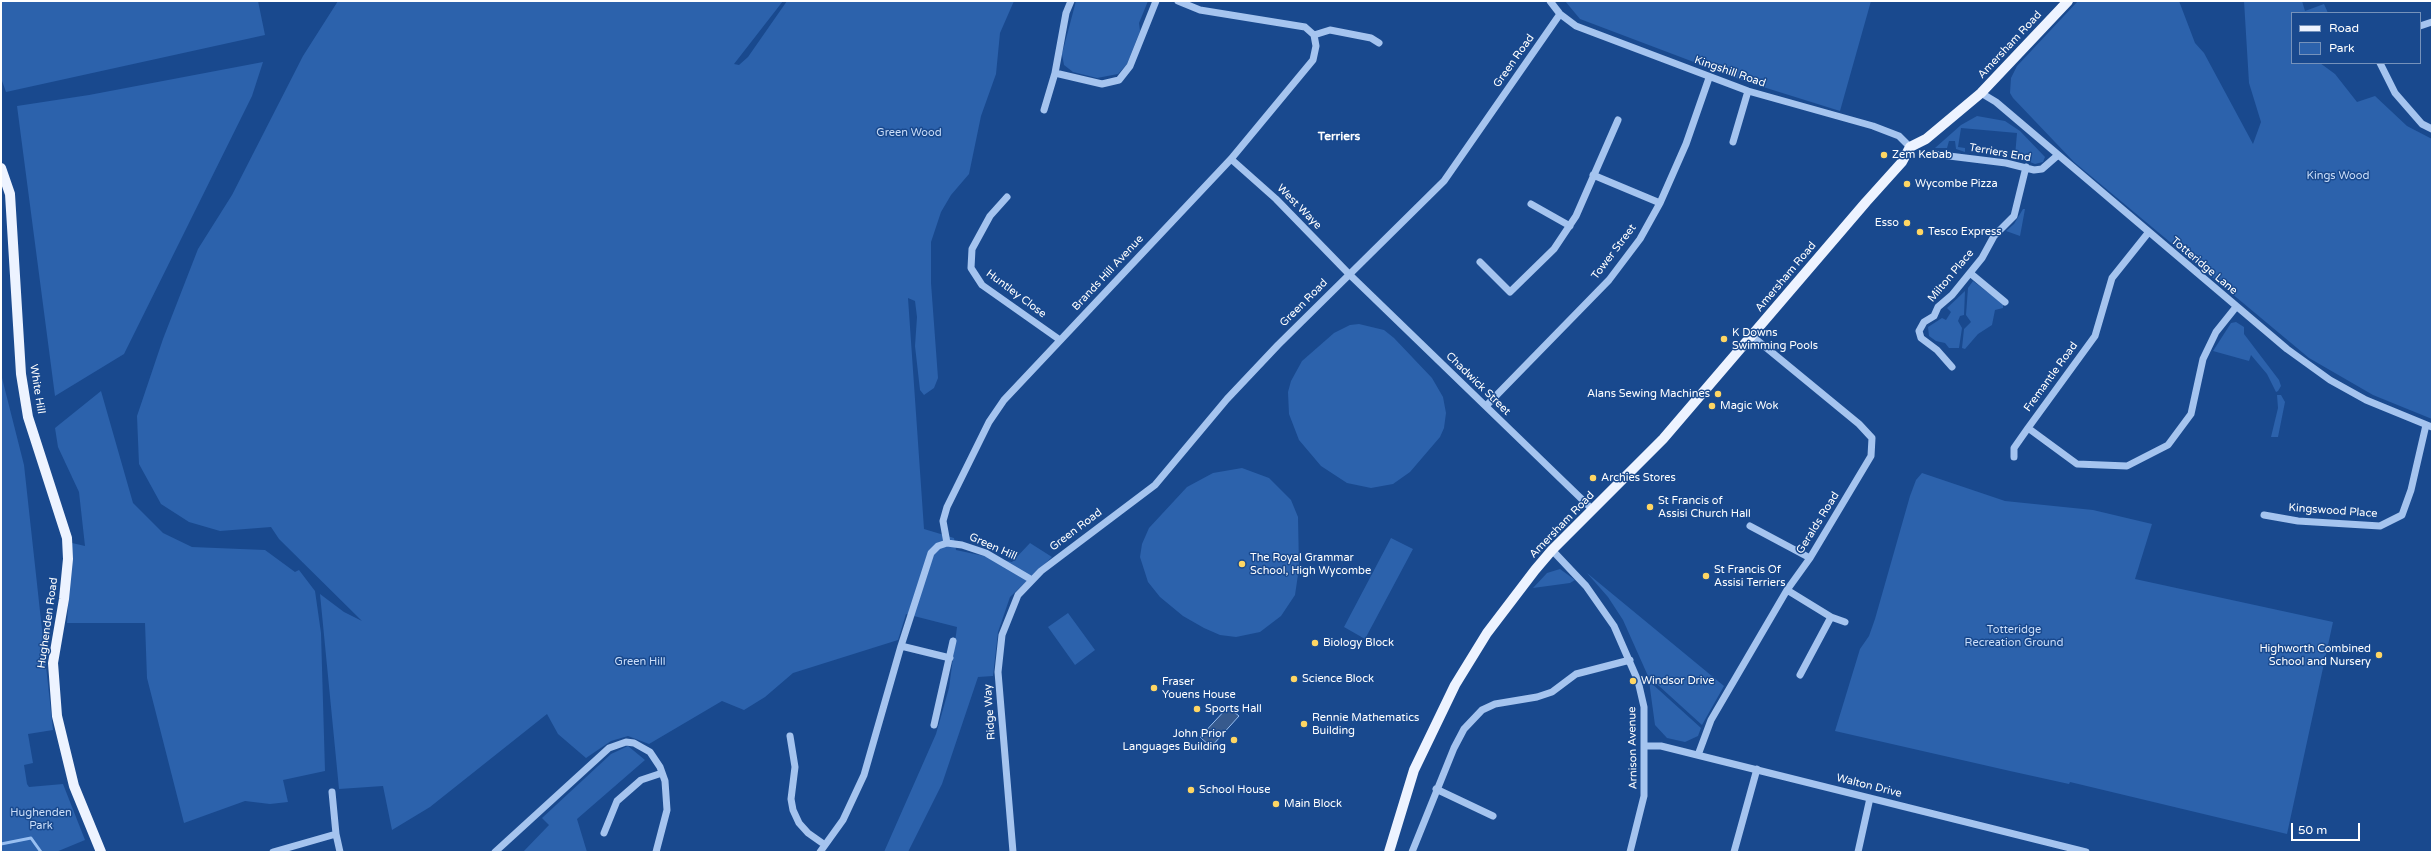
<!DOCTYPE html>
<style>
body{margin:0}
#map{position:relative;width:2433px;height:853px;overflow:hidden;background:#19498e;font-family:"Varela Round",sans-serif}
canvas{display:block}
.frame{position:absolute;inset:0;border:2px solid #fff;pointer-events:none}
.legend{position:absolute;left:2291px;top:12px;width:130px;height:52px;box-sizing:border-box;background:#19498e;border:1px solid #7592bb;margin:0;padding:5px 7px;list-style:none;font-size:12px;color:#fff}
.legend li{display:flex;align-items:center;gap:8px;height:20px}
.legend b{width:20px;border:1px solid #7592bb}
.scale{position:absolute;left:2291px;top:823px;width:69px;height:18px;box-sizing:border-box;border:2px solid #fff;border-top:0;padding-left:5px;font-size:12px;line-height:14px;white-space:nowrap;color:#fff;-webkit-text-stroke:3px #19498e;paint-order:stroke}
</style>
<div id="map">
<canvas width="2433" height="853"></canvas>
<div class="frame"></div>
<ul class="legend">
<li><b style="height:5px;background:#edf3ff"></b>Road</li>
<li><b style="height:11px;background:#2c62ac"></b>Park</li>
</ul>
<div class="scale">50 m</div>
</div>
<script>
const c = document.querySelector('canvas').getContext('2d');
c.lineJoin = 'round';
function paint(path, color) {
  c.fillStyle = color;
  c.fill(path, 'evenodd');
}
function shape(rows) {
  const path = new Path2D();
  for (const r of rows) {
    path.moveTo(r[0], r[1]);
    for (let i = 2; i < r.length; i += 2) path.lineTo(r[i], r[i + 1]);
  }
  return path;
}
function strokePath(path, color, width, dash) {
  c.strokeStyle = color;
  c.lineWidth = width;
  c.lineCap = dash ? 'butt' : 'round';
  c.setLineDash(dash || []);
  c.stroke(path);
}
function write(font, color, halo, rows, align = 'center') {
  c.font = font + ' "Varela Round",sans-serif';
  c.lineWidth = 3;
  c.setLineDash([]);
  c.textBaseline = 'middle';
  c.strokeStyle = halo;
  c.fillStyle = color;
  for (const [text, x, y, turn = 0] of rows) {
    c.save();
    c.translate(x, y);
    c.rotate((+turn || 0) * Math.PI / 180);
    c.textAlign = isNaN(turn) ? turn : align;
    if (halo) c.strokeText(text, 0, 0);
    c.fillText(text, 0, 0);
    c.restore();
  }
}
const green = shape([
 [1,1,258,1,265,35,6,92,1,78],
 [338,1,783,1,734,64,739,65,748,57,787,1,1014,1,1000,33,996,74,981,116,969,174,951,195,941,212,931,242,931,283,938,378,934,388,924,395,920,390,915,346,917,317,915,301,908,298,924,529,954,538,956,550,1012,562,1030,543,1052,557,1010,597,998,632,993,676,978,677,942,784,908,852,884,852,936,734,949,688,957,627,906,614,898,640,793,673,765,697,744,710,722,701,649,744,628,736,611,741,586,758,558,734,547,714,430,807,392,830,383,786,339,789,320,594,344,612,362,621,279,539,271,527,220,531,189,522,161,504,139,464,137,416,163,339,198,249,232,195,303,56],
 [1076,1,1148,1,1139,23,1140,31,1127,64,1118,74,1097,78,1073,72,1064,65,1062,54],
 [1565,1,1871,1,1840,111,1744,81,1580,19],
 [2078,1,2179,1,2195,43,2204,53,2253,144,2261,122,2249,83,2244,1,2302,1,2305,11,2324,4,2328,13,2292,13,2292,63,2320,63,2335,74,2357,102,2375,96,2407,126,2432,139,2432,419,2373,395,2309,358,2074,162,2013,98,2010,93,2011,78,2017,66],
 [263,62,252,96,124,354,55,396,17,106,89,95],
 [1977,116,2005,121,2020,131,2045,157,2043,162,2035,164,2015,156,2017,133,1961,128,1958,147,1965,148,1965,152,1956,149,1955,141,1949,141,1947,148,1935,148,1961,125],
 [2023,209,2025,209,2020,236,2006,231,2014,224],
 [1973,281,2003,304,2003,308,1995,310,1992,325,1978,334,1965,349,1962,348,1964,329,1971,322,1966,315,1968,288],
 [1965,291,1964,315,1960,316,1958,321,1962,328,1959,348,1949,348,1945,343,1936,341,1929,336,1928,327,1942,318,1946,320,1951,312,1947,308],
 [2236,322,2244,327,2244,334,2279,380,2281,386,2278,391,2276,392,2267,374,2251,355,2249,361,2213,351,2231,323],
 [1359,324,1384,330,1394,338,1432,378,1443,397,1446,413,1444,428,1440,437,1410,472,1393,484,1371,488,1347,483,1321,466,1299,440,1289,414,1288,392,1291,381,1302,361,1334,333,1350,325],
 [1,374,24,465,53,730,28,734,33,763,24,765,27,784,29,787,63,784,85,840,56,852,1,852],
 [101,391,133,503,163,533,192,547,265,550,295,572,299,570,315,591,321,633,325,771,283,780,288,802,270,804,245,801,184,823,147,678,145,623,67,623,72,543,85,546,79,492,58,447,55,428],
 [2277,395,2281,395,2285,402,2278,437,2271,437,2278,408],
 [1242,468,1269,478,1291,500,1298,517,1299,568,1295,595,1281,616,1260,632,1236,637,1220,635,1204,628,1183,616,1160,597,1148,582,1140,557,1142,544,1149,528,1187,487,1213,473],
 [1922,473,2005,501,2093,510,2152,524,2135,579,2333,622,2287,834,2070,782,2069,784,2010,771,1835,731,1860,649,1869,636,1875,619,1910,496,1916,480],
 [1391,538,1413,549,1365,639,1344,627],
 [1560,569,1575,580,1570,583,1533,588,1547,573],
 [1587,573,1724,686,1702,725,1648,676,1623,620,1608,597],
 [1068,613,1095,650,1075,665,1048,627],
 [1649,681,1701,728,1698,736,1685,742,1667,738,1655,725],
 [628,746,645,760,577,819,587,852,523,852,549,825,542,818,611,754]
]);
const water = shape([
 [1228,707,1239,716,1211,747,1200,737,1228,707]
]);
const stream = shape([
 [1,844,31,838,41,852]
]);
const minor = shape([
 [1071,1,1066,13,1055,73,1102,84,1119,80,1130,66,1156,1],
 [1178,1,1200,10,1305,27,1314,35,1330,30,1371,38,1379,43],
 [1550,1,1560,14,1576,26,1748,91,1873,126,1899,136,1910,147],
 [2420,26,2432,22],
 [2380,63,2395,93,2422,124,2432,129],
 [1981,93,1996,102,2287,349,2330,380,2366,400,2432,427],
 [1044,110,1055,73],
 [1733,142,1748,91],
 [1933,154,2006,163,2034,170,2042,169,2058,155],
 [1231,159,1276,199,1349,274,1593,510],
 [1593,175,1660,203],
 [1007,197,990,216,972,249,971,268,982,285,1060,340],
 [1531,204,1570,226],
 [2148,233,2112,278,2095,336,2028,428,2077,464,2127,466,2168,445,2191,414,2203,359,2216,332,2236,307],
 [1480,262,1510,292,1554,249,1576,216,1618,120],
 [1970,273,2005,302],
 [1952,367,1937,350,1921,338,1919,331,1924,322,1934,316,1938,307,1952,295,1982,258,1994,236,2014,216,2026,167],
 [1486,406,1609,280,1640,239,1660,203,1686,144,1709,78],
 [2014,457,2014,448,2028,428],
 [2264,515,2298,521,2380,526,2402,515,2411,490,2426,425],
 [1750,526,1810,558],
 [947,543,943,521,947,507,989,422,1004,400,1231,159,1313,60,1316,46,1314,35],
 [1552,550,1586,586,1614,626,1638,681,1644,707,1644,796,1630,852],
 [1787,590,1831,617,1845,622],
 [901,646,950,658],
 [1800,675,1831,617],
 [934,725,953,641],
 [790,736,795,767,791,799,793,810,799,823,808,833,825,845],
 [1646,746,1661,746,2086,852],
 [1698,755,1711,720,1787,590,1810,558,1871,456,1872,438,1859,424,1752,336],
 [1436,789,1493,816],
 [332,792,336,834,340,852],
 [604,833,617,801,641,780,662,773],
 [273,852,336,834],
 [495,852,609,748,626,742,634,743,650,752,660,767,665,781,667,810,656,852],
 [820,852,843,820,864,775,901,646,931,553,938,546,947,543,962,545,986,553,1032,580],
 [1013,852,998,672,1002,635,1018,595,1041,571,1155,485,1227,399,1278,345,1444,181,1560,14],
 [1412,852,1454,748,1464,729,1482,710,1495,704,1537,697,1552,692,1576,674,1630,660],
 [1734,852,1757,769],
 [1858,852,1870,798]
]);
const major = shape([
 [1,168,10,194,21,374,28,417,67,538,68,559,64,599,53,663,57,716,74,786,101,852],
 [1389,852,1414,770,1455,685,1487,633,1535,570,1552,550,1663,439,1866,202,1902,162,1910,147,1926,139,1981,93,2068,1]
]);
const markers = [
 [1884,155,4,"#ffd663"],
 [1907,184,4,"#ffd663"],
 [1907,223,4,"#ffd663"],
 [1920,232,4,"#ffd663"],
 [1724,339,4,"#ffd663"],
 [1718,394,4,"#ffd663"],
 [1712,406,4,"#ffd663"],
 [1593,478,4,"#ffd663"],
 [1650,507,4,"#ffd663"],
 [1242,564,4,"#ffd663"],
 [1706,576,4,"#ffd663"],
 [1315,643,4,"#ffd663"],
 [2379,655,4,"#ffd663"],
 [1294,679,4,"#ffd663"],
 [1633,681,4,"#ffd663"],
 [1154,688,4,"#ffd663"],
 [1197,709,4,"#ffd663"],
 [1304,724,4,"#ffd663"],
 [1234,740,4,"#ffd663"],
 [1191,790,4,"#ffd663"],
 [1276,804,4,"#ffd663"]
];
const streetNames = [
 ["Amersham Road",2010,45,-47],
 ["Green Road",1514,61,-55],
 ["Kingshill Road",1730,72,19],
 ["Terriers End",2000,153,10],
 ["West Waye",1299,207,45],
 ["Tower Street",1614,252,-53],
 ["Totteridge Lane",2204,266,40],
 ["Brands Hill Avenue",1108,273,-47],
 ["Milton Place",1951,276,-50],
 ["Amersham Road",1786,277,-50],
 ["Huntley Close",1016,294,37],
 ["Green Road",1304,303,-45],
 ["Fremantle Road",2051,377,-54],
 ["Chadwick Street",1478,384,44],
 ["White Hill",37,389,81],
 ["Kingswood Place",2333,511,4],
 ["Geralds Road",1818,523,-58],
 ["Amersham Road",1562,525,-46],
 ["Green Road",1076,530,-37],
 ["Green Hill",993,547,24],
 ["Hughenden Road",48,623,-82],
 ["Ridge Way",990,712,-94],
 ["Arnison Avenue",1633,748,-91],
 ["Walton Drive",1869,786,14]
];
const parkNames = [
 ["Green Wood",909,133],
 ["Kings Wood",2338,176],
 ["Totteridge",2014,630],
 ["Recreation Ground",2014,643],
 ["Green Hill",640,662],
 ["Hughenden",41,813],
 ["Park",41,826]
];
const poiNames = [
 ["Zem Kebab",1892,155],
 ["Wycombe Pizza",1915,184],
 ["Esso",1899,223,"right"],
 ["Tesco Express",1928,232],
 ["K Downs",1732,333],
 ["Swimming Pools",1732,346],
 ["Alans Sewing Machines",1710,394,"right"],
 ["Magic Wok",1720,406],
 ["Archies Stores",1601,478],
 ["St Francis of",1658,501],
 ["Assisi Church Hall",1658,514],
 ["The Royal Grammar",1250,558],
 ["School, High Wycombe",1250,571],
 ["St Francis Of",1714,570],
 ["Assisi Terriers",1714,583],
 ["Biology Block",1323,643],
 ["Highworth Combined",2371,649,"right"],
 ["School and Nursery",2371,662,"right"],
 ["Science Block",1302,679],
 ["Windsor Drive",1641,681],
 ["Fraser",1162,682],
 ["Youens House",1162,695],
 ["Sports Hall",1205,709],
 ["Rennie Mathematics",1312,718],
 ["Building",1312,731],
 ["John Prior",1226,734,"right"],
 ["Languages Building",1226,747,"right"],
 ["School House",1199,790],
 ["Main Block",1284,804]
];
const neighbourhoodNames = [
 ["Terriers",1339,137]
];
paint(green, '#2c62ac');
paint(water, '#375a8d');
strokePath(water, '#98bff1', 1);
strokePath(stream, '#98bff1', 3);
strokePath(minor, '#a5c4ef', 7);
strokePath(major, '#edf3ff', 10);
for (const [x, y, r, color] of markers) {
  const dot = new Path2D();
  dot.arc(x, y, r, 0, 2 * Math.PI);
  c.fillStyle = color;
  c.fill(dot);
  strokePath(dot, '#19498e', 1.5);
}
write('11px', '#fff', '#19498e', streetNames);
write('11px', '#ccdffa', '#19498e', parkNames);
write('11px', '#fff', '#19498e', poiNames, 'left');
write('bold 12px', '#fff', '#19498e', neighbourhoodNames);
</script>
